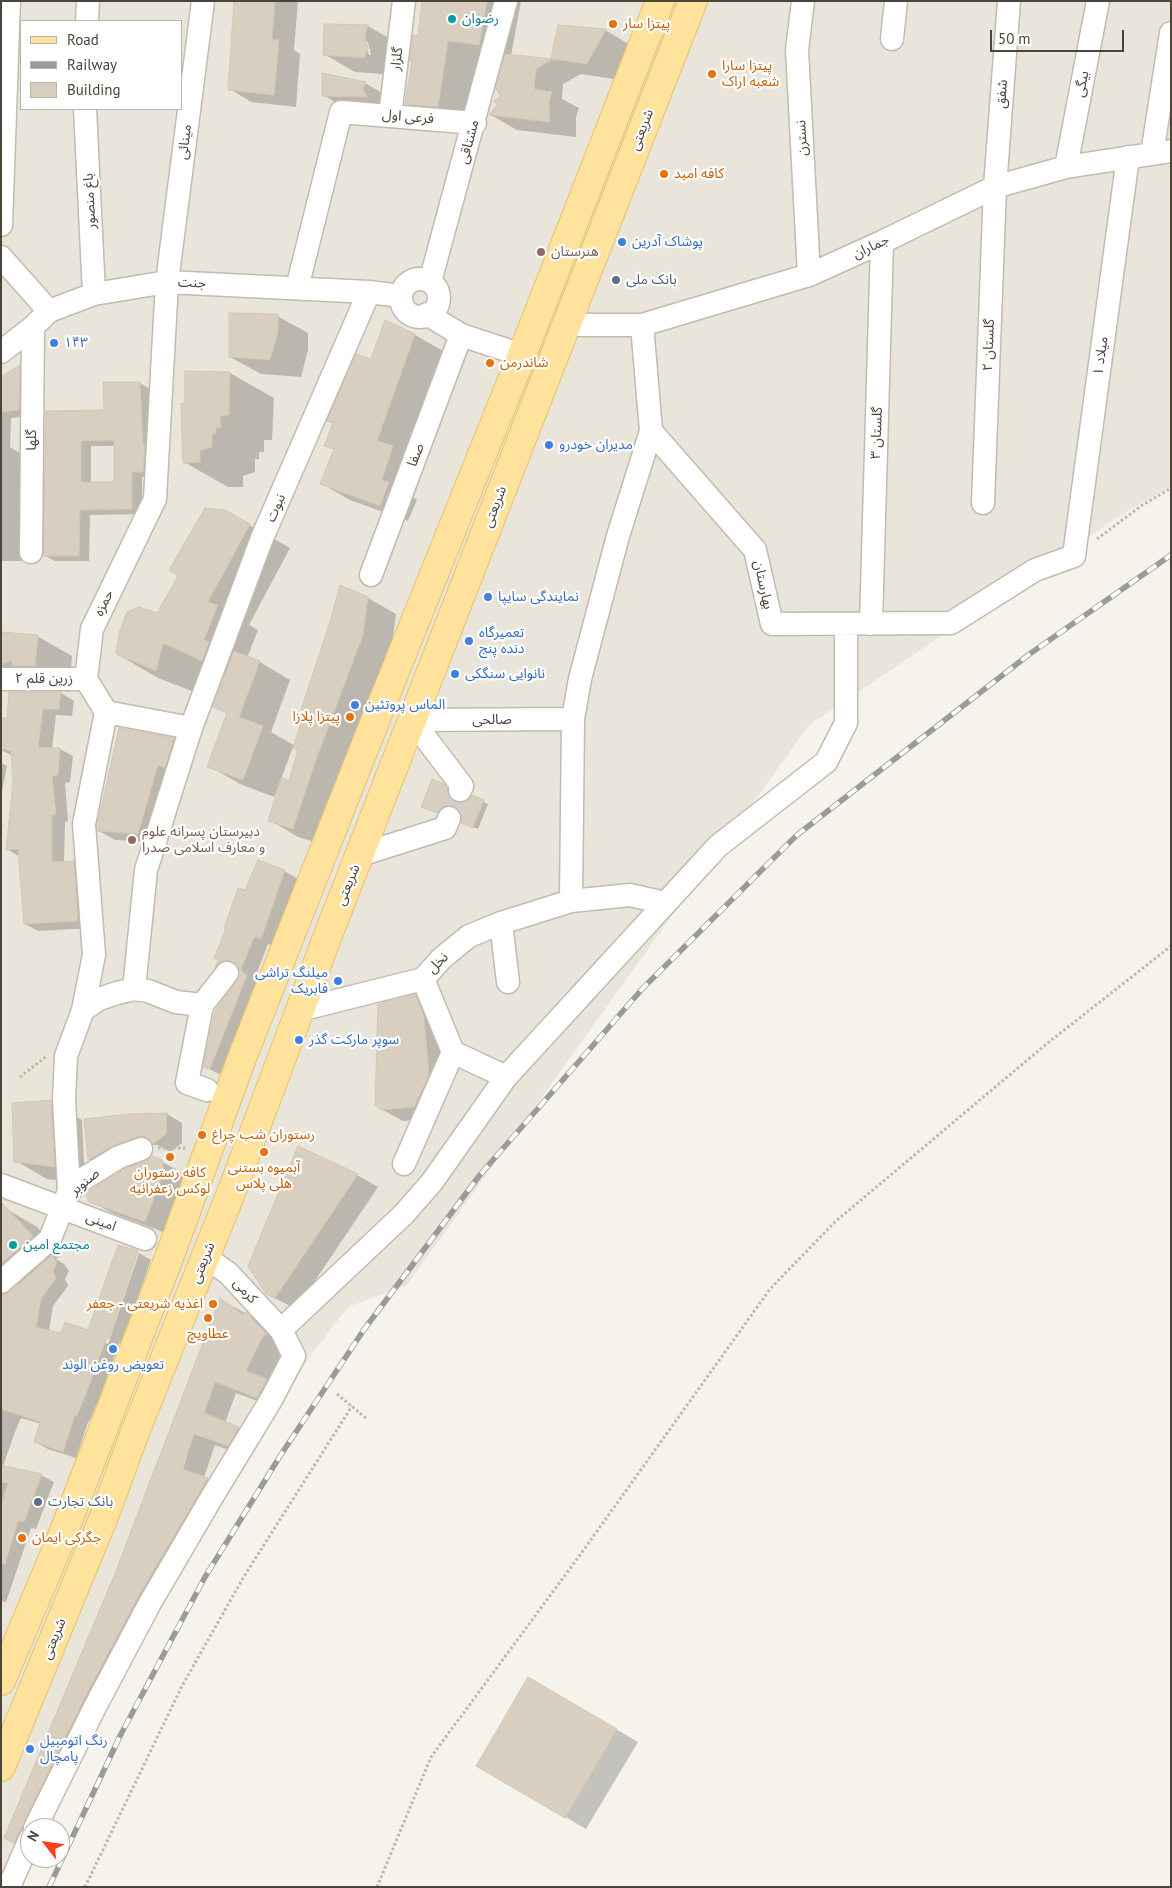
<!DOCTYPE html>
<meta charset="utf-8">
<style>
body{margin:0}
#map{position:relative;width:1172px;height:1888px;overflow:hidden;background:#f6f3ec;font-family:"PT Sans",sans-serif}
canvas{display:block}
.frame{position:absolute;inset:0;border:2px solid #4b4439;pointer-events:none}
.legend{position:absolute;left:20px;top:20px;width:162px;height:90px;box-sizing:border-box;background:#fff;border:1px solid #b7b4b0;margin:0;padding:6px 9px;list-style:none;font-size:15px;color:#4b4439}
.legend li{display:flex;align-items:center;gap:10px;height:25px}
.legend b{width:25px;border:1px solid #b7b4b0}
.north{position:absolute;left:20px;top:1818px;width:50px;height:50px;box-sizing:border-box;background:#fff;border:1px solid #b7b4b0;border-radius:50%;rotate:300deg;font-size:14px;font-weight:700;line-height:20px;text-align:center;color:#4b4439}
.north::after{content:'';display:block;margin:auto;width:18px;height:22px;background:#fc3f1d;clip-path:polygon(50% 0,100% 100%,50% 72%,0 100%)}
.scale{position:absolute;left:990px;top:30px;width:134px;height:22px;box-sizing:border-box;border:2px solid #4b4439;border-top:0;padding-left:6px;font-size:15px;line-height:18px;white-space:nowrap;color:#4b4439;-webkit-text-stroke:4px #fff;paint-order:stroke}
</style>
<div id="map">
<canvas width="1172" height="1888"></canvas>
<div class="frame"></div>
<ul class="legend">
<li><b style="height:6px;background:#ffe39c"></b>Road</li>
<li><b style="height:6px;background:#9a9a9a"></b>Railway</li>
<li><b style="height:14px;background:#d8cfc1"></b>Building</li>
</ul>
<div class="north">N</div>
<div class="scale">50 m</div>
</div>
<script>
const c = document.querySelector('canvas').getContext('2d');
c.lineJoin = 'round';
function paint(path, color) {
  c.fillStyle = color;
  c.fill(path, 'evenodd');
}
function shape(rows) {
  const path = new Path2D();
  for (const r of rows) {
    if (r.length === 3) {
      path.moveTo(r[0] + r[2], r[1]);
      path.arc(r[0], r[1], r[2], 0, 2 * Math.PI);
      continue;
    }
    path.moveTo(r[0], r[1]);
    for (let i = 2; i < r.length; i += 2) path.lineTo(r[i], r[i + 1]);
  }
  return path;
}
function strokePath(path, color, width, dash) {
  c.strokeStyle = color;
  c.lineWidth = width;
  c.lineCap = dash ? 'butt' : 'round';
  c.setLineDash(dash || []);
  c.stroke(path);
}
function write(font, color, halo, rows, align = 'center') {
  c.font = font + ' "PT Sans","Noto Sans Arabic",sans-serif';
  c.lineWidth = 4.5;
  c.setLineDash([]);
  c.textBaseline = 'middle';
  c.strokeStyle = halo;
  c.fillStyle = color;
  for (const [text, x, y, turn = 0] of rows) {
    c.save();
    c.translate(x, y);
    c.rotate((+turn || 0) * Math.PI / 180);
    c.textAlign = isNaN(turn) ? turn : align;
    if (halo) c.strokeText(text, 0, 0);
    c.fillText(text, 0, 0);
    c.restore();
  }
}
const residential = shape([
 [1,1,1171,1,1171,486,1118,517,809,725,407,1285,348,1307,311,1355,158,1604,1,1887],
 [21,21,181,21,181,109,21,109]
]);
const shadow = shape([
 [235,1,298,1,294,50,300,54,296,107,251,102,230,89],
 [423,1,521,1,511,56,557,60,552,58,559,27,605,30,632,46,614,79,581,74,563,84,562,99,579,108,576,117,576,137,517,130,491,115,498,105,502,96,505,62,479,58,468,124,437,121,406,103,419,37],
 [325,25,368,26,399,44,396,75,355,72,324,54],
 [365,42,368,42,371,55,369,55],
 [365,83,396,101,354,113,323,95],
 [277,316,308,333,308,350,301,377,261,374,230,357],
 [386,322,415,335,443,351,405,455,410,495,417,500,408,521,350,500,322,484,335,450,326,445,334,424,329,421,372,361],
 [20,366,31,373,30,416,11,418,10,447,20,453,21,561,1,561,1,377],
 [186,373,230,373,274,398,272,440,264,440,264,452,259,452,259,459,255,459,255,472,243,476,243,487,228,487,184,462],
 [140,383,150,389,153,477,142,477,142,514,90,515,89,561,55,561,44,555,47,412,105,411],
 [91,446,115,446,115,483,91,484],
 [249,525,290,548,249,625,258,630,247,658,260,662,290,680,271,732,295,746,368,598,396,614,391,651,322,844,298,837,270,820,279,791,277,790,274,797,240,784,209,766,228,714,214,706,226,676,204,665,197,693,158,678,117,654],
 [293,747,299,751,289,781,281,779],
 [1,633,37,636,72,656,70,685,1,684],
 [10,693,61,693,74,701,72,716,56,715,52,749,60,749,73,756,70,782,65,783,68,821,65,822,64,863,73,862,86,869,91,928,38,931,25,924,20,857,7,849,15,783,13,756,1,750,1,721,8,720],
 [174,739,189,748,153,842,115,840,99,831],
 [1,763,7,766,1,796],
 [443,785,452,792,453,801,456,803,461,804,468,802,473,797,488,804,478,829,467,825,461,810,458,808,453,807,446,810,442,815,427,809],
 [284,871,298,879,275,946,268,944,254,980,256,982,220,1074,215,1072,205,1066,216,1011,244,973,239,968,230,974,216,966,246,891],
 [415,996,436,1008,445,1030,435,1118,403,1121,381,1109],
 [51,1102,82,1120,85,1184,47,1179,16,1161],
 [167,1114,182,1123,182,1143,170,1152,157,1145,153,1145,128,1154,105,1168,90,1160,85,1120],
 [161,1161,182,1173,185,1185,166,1233,112,1213,90,1201],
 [357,1175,378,1187,296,1309,267,1294],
 [1,1206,37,1227,62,1254,56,1259,64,1264,69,1271,65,1279,68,1286,53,1306,49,1331,62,1334,89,1332,119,1246,139,1253,136,1253,105,1343,108,1344,139,1253,151,1260,121,1344,119,1343,101,1394,89,1422,88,1422,76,1458,48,1449,35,1442,41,1424,21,1418,15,1432,3,1466,41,1475,54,1482,36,1529,31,1528,6,1602,1,1601,1,1304,20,1284,18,1283,1,1296],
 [221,1300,267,1325,283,1350,268,1381,287,1392,279,1409,236,1393,225,1423,239,1428,260,1440,249,1457,215,1445,204,1477,229,1491,159,1609,105,1711,48,1828,30,1828,27,1850,6,1838,115,1576],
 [187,1454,188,1454,181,1475,179,1474],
 [529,1678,638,1742,586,1829,478,1766]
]);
const building = shape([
 [234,1,275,1,272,40,279,40,274,95,228,90,234,1],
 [422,1,487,1,479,45,448,41,438,107,405,104,412,62,410,62,413,35,418,36,422,1],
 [324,24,368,25,365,36,368,49,364,58,323,55,324,24],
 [558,25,606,29,587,64,553,59,536,69,534,89,552,92,549,101,550,122,489,115,497,105,494,101,500,96,496,88,505,54,553,59,551,58,558,25],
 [322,73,366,82,363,89,367,97,322,96,322,73],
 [229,313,278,314,278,332,270,360,229,357,229,313],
 [385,320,415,334,377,441,393,446,382,480,389,482,380,506,320,484,334,449,324,446,333,423,327,421,356,354,371,359,385,320],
 [20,365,19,410,1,412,1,377,20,365],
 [185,371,230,372,229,415,220,416,221,427,216,428,215,434,212,434,212,447,200,451,200,462,183,463,181,404,185,403,185,371],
 [103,382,140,382,143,445,145,445,143,472,132,472,132,509,80,510,79,556,43,556,46,411,104,410,103,382],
 [114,440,114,482,81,482,81,441,114,440],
 [205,508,225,510,250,524,208,602,218,605,204,640,209,642,202,661,163,643,156,671,116,654,119,633,127,612,139,607,157,613,178,576,169,570,205,508],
 [340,585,368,597,363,635,317,757,293,829,268,821,281,778,289,780,298,750,293,748,301,723,297,722,330,622,340,585],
 [1,632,38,635,35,666,12,666,12,660,1,665,1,632],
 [234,651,260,661,239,717,263,726,243,780,207,767,227,713,213,707,234,651],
 [9,692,61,692,59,709,43,709,38,747,60,748,58,775,52,776,56,815,52,815,52,862,74,861,78,921,24,924,18,849,6,850,13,783,11,751,1,749,1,718,7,718,9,692],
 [119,728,174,738,165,768,158,765,138,834,98,831,98,822,119,728],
 [432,779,444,784,447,788,449,797,455,802,461,803,467,801,472,795,484,800,473,828,461,823,462,817,460,810,453,806,448,805,441,807,437,813,421,807,432,779],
 [258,860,285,870,261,939,254,937,240,972,235,963,229,960,222,961,215,967,219,960,214,958,226,929,224,928,238,888,245,890,258,860],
 [242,972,247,975,210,1069,203,1067,215,1011,242,972],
 [415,994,424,1017,429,1075,414,1107,381,1110,375,1105,378,1004,415,994],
 [51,1100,55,1167,14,1162,12,1103,51,1100],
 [167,1113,166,1134,153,1144,149,1139,144,1136,137,1137,112,1146,88,1160,84,1119,128,1114,167,1113],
 [298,1146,358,1174,275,1298,266,1294,248,1266,298,1146],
 [152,1156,162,1160,164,1172,145,1222,89,1202,86,1194,91,1190,125,1169,145,1161,152,1156],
 [1,1202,33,1236,1,1264,1,1202],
 [118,1245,138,1251,109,1338,107,1337,89,1386,77,1416,75,1415,63,1452,34,1442,40,1422,1,1409,1,1295,10,1292,52,1255,57,1263,53,1271,56,1278,41,1299,36,1327,61,1333,65,1322,88,1330,118,1245],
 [220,1298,243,1315,246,1312,267,1334,262,1338,246,1371,267,1379,257,1398,215,1382,204,1413,239,1427,228,1446,194,1434,182,1469,208,1478,138,1597,84,1699,14,1843,4,1838,114,1576,220,1298],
 [1,1465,42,1474,24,1522,18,1521,5,1564,1,1564,1,1504,8,1483,1,1482,1,1465],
 [528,1677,617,1729,565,1818,476,1766,528,1677]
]);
const minorTunnel = shape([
 [449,818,460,790]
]);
const path = shape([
 [1097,539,1141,506,1171,488],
 [20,1077,47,1056],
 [158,1148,187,1148],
 [337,1394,366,1418],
 [85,1887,182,1686,243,1578,352,1406],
 [377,1887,431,1757,580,1555,770,1289,836,1221,1044,1046,1171,946]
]);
const minor = shape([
 [803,1,797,50,809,275],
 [87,21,88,1],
 [892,39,896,1],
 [85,109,94,294],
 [390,116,404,1],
 [1152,154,1171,33],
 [1066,167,1098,1],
 [1,225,9,1],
 [1,257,49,311],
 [420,298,19],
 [430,282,506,1],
 [297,288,341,112,475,123],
 [427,314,461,335,522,355],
 [567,325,642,325,809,275,882,242,995,187,1066,167,1171,151],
 [642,325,651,431,755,550,772,624,951,623,1035,570,1074,556,1128,157],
 [1,352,33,327,49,311,94,294,167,282,369,292,401,296],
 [983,503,995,187,1009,1],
 [31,552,33,327],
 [371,575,461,335],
 [871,624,882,242],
 [1,679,86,679],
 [106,712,191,728],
 [412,720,573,719],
 [412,720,462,786,460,790],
 [360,855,445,828,449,818],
 [571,901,573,719,580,679,618,536,651,431],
 [501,923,508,982],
 [423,979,453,1052,506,1077],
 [134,989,146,870,191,728,262,538,369,292],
 [202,1005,227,973],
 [83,1010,99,999,117,993,134,989,148,991,176,1002,202,1005,187,1083,207,1090],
 [300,1010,423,979,442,958,469,936,501,923,571,901,630,895,665,903],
 [404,1164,453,1052],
 [1,1185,145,1239],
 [69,1191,64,1100,66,1056,83,1010,94,955,84,824,106,712,86,679,92,629,155,499,167,282,203,1],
 [1,1282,50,1239,69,1191,83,1179,119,1157,141,1149],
 [281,1330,404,1214,432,1182,506,1077,718,846,826,762,846,723,846,624],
 [35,1828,96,1705,150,1603,212,1497,271,1400,294,1356,281,1330,228,1273,205,1257],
 [9,1887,30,1839]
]);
const major = shape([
 [1,1681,61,1539,172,1250,242,1058,366,744,522,355,660,1],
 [1,1767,105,1514,134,1435,233,1188,330,930,693,1]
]);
const rail = shape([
 [49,1887,121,1734,205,1577,282,1453,363,1331,479,1176,643,988,797,835,1031,653,1171,555]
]);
const markers = [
 [452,19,5,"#0f9aa8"],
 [613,24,5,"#e8710a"],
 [712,74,5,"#e8710a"],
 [664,174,5,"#e8710a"],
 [622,242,5,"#3f7fe0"],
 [541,252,5,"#8d6e63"],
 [616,280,5,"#5c6f8a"],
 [54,343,5,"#3f7fe0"],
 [490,363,5,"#e8710a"],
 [549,445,5,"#3f7fe0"],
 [488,597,5,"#3f7fe0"],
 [469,641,5,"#3f7fe0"],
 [455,674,5,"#3f7fe0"],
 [355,705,5,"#3f7fe0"],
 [350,717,5,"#e8710a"],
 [132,840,5,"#8d6e63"],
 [338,981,5,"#3f7fe0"],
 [299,1040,5,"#3f7fe0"],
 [202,1135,5,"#e8710a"],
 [264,1152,5,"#e8710a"],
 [170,1157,5,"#e8710a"],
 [13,1245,5,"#0f9aa8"],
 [213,1304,5,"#e8710a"],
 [208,1318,5,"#e8710a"],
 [113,1349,5,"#3f7fe0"],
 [38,1502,5,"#5c6f8a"],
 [22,1538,5,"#e8710a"],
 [30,1749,5,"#3f7fe0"]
];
const cultureNames = [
 ["رضوان",462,19],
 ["مجتمع امین",23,1245]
];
const foodNames = [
 ["پیتزا سار",623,24],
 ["پیتزا سارا",722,66],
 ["شعبه اراک",722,82],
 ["کافه امید",674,174],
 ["شاندرمن",500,363],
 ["پیتزا پلازا",340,717,"right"],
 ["رستوران شب چراغ",212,1135],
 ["آبمیوه بستنی",264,1168,"center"],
 ["هلی پلاس",264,1184,"center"],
 ["کافه رستوران",170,1173,"center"],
 ["لوکس زعفرانیه",170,1189,"center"],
 ["اغذیه شریعتی - جعفر",203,1304,"right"],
 ["عطاویچ",208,1334,"center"],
 ["جگرکی ایمان",32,1538]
];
const streetNames = [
 ["گلزار",397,59,-83],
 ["بیگی",1082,84,-79],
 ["شفق",1002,94,-86],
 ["فرعی اول",408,117,5],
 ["شریعتی",642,130,-69],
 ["نسترن",802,138,-93],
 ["مینائی",185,142,-83],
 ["مشتاقی",469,142,-75],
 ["باغ منصور",90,201,-93],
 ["جماران",871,247,-25],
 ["جنت",192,283,2],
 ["گلستان ۲",989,345,-88],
 ["میلاد ۱",1101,356,-82],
 ["گلستان ۳",877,433,-88],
 ["گلها",32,440,-89],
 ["صفا",416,455,-69],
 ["شریعتی",495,507,-69],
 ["نبوت",276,508,-67],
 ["بهارستان",763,585,78],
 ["حمزه",104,603,-64],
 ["زرین قلم ۲",44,679],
 ["صالحی",492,720],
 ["شریعتی",348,885,-68],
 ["نخل",438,963,-45],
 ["صنوبر",85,1182,-40],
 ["امینی",101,1222,20],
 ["شریعتی",203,1263,-68],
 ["کرمی",245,1291,47],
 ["شریعتی",54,1639,-68]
];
const shopNames = [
 ["پوشاک آدرین",632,242],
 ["۱۴۳",64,343],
 ["مدیران خودرو",559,445],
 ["نمایندگی سایپا",498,597],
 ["تعمیرگاه",479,633],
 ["دنده پنج",479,649],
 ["نانوایی سنگکی",465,674],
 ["الماس پروتئین",365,705],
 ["میلنگ تراشی",328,973,"right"],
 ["فابریک",328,989,"right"],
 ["سوپر مارکت گذر",309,1040],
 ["تعویض روغن الوند",113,1365,"center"],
 ["رنگ اتومبیل",40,1741],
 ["پامچال",40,1757]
];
const educationNames = [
 ["هنرستان",551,252],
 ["دبیرستان پسرانه علوم",142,832],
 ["و معارف اسلامی صدرا",142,848]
];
const serviceNames = [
 ["بانک ملی",626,280],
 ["بانک تجارت",48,1502]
];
paint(residential, '#eae5da');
paint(shadow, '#0003');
paint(building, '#d8cfc1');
strokePath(building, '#d3c7b4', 1);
strokePath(minorTunnel, '#d4d0c8', 22, [22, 11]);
strokePath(minor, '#c2bbae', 25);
strokePath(major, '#e6c16a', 30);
strokePath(path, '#c4b79f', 3, [2.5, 2.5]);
strokePath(minor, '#fff', 22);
strokePath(major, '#ffe39c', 28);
strokePath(rail, '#9a9a9a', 5.5);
strokePath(rail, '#fff', 4, [11]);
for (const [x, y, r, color] of markers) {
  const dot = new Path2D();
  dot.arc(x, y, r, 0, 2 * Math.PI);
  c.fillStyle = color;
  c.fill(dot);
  strokePath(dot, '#fff', 2);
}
write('14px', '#0d838f', '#fff', cultureNames, 'left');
write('14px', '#c56008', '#fff', foodNames, 'left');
write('14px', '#4b4439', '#fff', streetNames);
write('14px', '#366cbe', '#fff', shopNames, 'left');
write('14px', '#785e54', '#fff', educationNames, 'left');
write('14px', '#4e5e75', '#fff', serviceNames, 'left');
</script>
